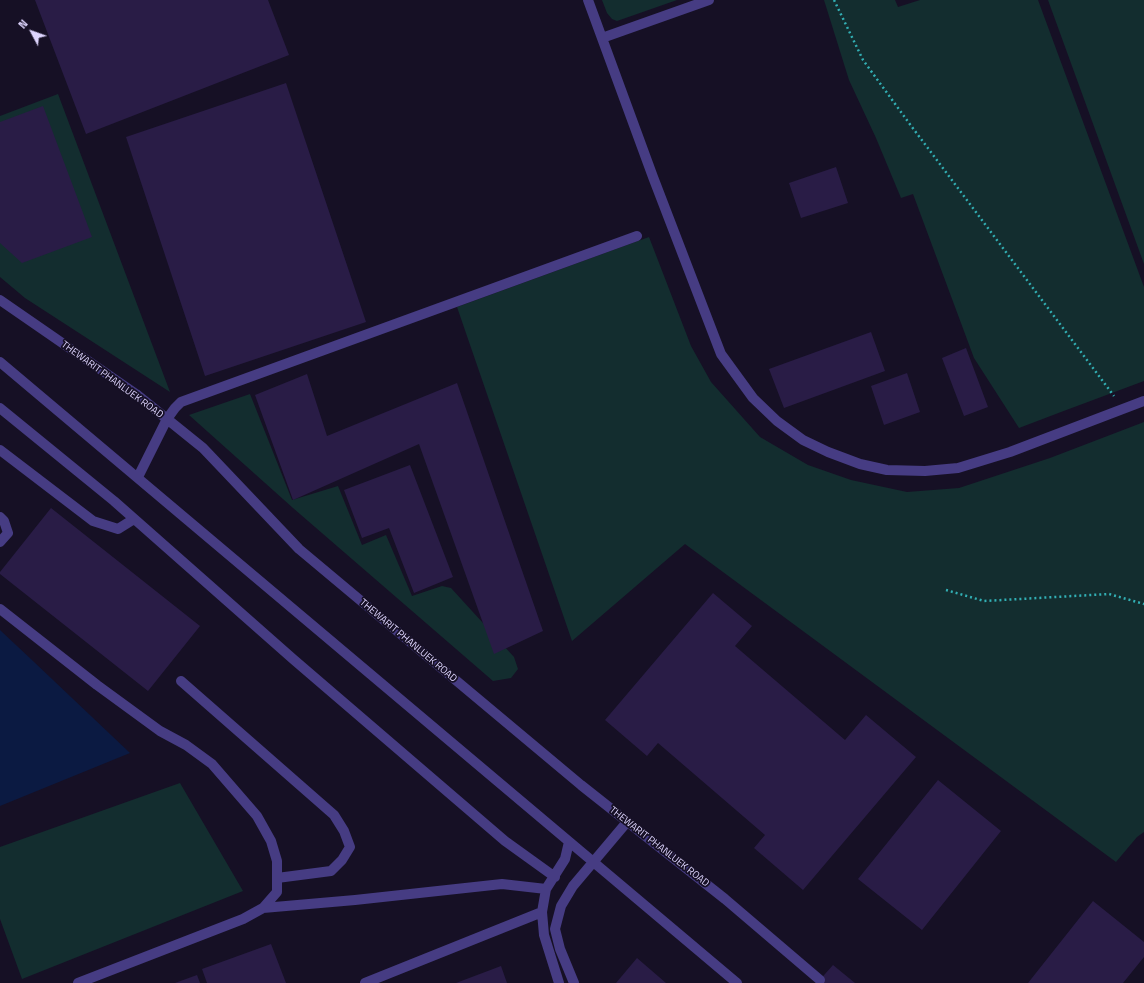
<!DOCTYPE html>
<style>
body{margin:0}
#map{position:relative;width:1144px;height:983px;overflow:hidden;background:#161025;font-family:"Titillium Web",sans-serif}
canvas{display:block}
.north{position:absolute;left:12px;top:12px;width:40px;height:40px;-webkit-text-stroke:3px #161025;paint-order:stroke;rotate:311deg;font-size:11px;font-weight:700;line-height:16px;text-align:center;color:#ded5fe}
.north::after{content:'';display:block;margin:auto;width:14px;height:18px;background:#ded5fe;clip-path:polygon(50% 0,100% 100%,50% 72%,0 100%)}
</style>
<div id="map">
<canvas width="1144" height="983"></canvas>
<div class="north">N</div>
</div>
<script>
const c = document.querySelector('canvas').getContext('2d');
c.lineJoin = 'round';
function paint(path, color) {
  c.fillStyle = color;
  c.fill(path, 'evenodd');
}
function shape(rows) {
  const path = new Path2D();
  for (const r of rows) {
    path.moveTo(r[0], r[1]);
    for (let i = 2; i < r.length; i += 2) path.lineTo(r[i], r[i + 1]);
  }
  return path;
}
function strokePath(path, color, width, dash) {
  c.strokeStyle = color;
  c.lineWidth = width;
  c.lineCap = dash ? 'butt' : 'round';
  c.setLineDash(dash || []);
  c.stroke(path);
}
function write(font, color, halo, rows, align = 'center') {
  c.font = font + ' "Titillium Web",sans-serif';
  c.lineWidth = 3.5;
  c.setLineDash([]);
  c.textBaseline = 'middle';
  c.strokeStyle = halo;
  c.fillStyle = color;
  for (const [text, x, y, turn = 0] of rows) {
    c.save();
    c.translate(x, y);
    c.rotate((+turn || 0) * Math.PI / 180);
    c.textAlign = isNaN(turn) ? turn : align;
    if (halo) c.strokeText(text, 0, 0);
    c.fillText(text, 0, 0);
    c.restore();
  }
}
const green = shape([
 [602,0,677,0,617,21,612,19,607,13],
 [824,0,895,0,898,7,920,0,1038,0,1144,287,1144,381,1061,412,1019,428,974,358,913,194,901,198,876,138,849,80],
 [1048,0,1144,0,1144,264],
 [58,94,170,392,25,298,0,277,0,116],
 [649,237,691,346,711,382,760,437,808,465,851,480,907,492,959,488,1050,458,1144,422,1144,832,1137,837,1116,862,685,544,572,641,457,307],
 [250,394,292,500,338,486,362,545,386,535,412,596,442,586,451,588,514,657,518,669,511,678,493,681,293,508,189,415],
 [180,783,243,891,22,979,0,919,0,847]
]);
const water = shape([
 [0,630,33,661,130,753,0,806]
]);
const building = shape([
 [35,0,268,0,289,55,86,134],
 [286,83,366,322,205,376,126,137],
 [43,106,92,237,22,263,0,243,0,122],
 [836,167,848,203,801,218,789,183],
 [871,332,885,371,784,408,769,369],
 [966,348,988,407,964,416,942,358],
 [907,373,920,412,884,425,871,386],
 [307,374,327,436,457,383,543,631,494,654,419,444,293,500,255,395],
 [410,465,453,577,414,593,389,528,362,538,344,490],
 [51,508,200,626,148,691,0,574,0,572],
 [713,593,752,626,735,646,845,740,866,715,916,757,803,890,754,848,765,835,658,743,647,756,605,720],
 [938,780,1001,831,922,930,858,879],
 [1093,901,1144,942,1144,957,1123,983,1028,983],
 [271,944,286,983,207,983,202,969],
 [637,958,666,983,616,983],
 [833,965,855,983,817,983],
 [501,966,507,983,456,983],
 [197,975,200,983,175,983]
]);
const path = shape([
 [834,0,863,60,909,123,1114,396],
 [946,590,984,601,1109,594,1144,604]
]);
const minor = shape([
 [588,0,653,177,721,354,753,398,777,421,803,440,828,452,860,464,887,470,925,471,958,468,1010,452,1144,401],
 [602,38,709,0],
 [0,300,136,394,203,448,299,549,581,785,725,899,820,980],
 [0,362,737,983],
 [0,408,114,501,293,659,505,841,555,877],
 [0,450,93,521,118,529,134,519],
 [138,477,167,419,175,408,181,402,637,236],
 [0,517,4,521,8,533,0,542],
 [0,609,97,685,160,731,186,745,212,764,257,816,271,841,277,861,277,892,263,908,243,919,78,983],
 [181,681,334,815,344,831,350,847,342,860,331,871,277,878],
 [263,908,355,900,502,884,546,889],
 [365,983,542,912],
 [559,983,544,935,542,912,546,889,565,859,569,842],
 [574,983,560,949,555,929,561,906,573,886,627,822]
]);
const streetNames = [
 ["THEWARIT PHANLUEK ROAD",112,380,36],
 ["THEWARIT PHANLUEK ROAD",408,641,40],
 ["THEWARIT PHANLUEK ROAD",659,847,38]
];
paint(green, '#132d2f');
paint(water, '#0b1a42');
paint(building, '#291c46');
strokePath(path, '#32afb4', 2.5, [2, 3]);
strokePath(minor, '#463c83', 10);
write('10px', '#ded5fe', '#161025', streetNames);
</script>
